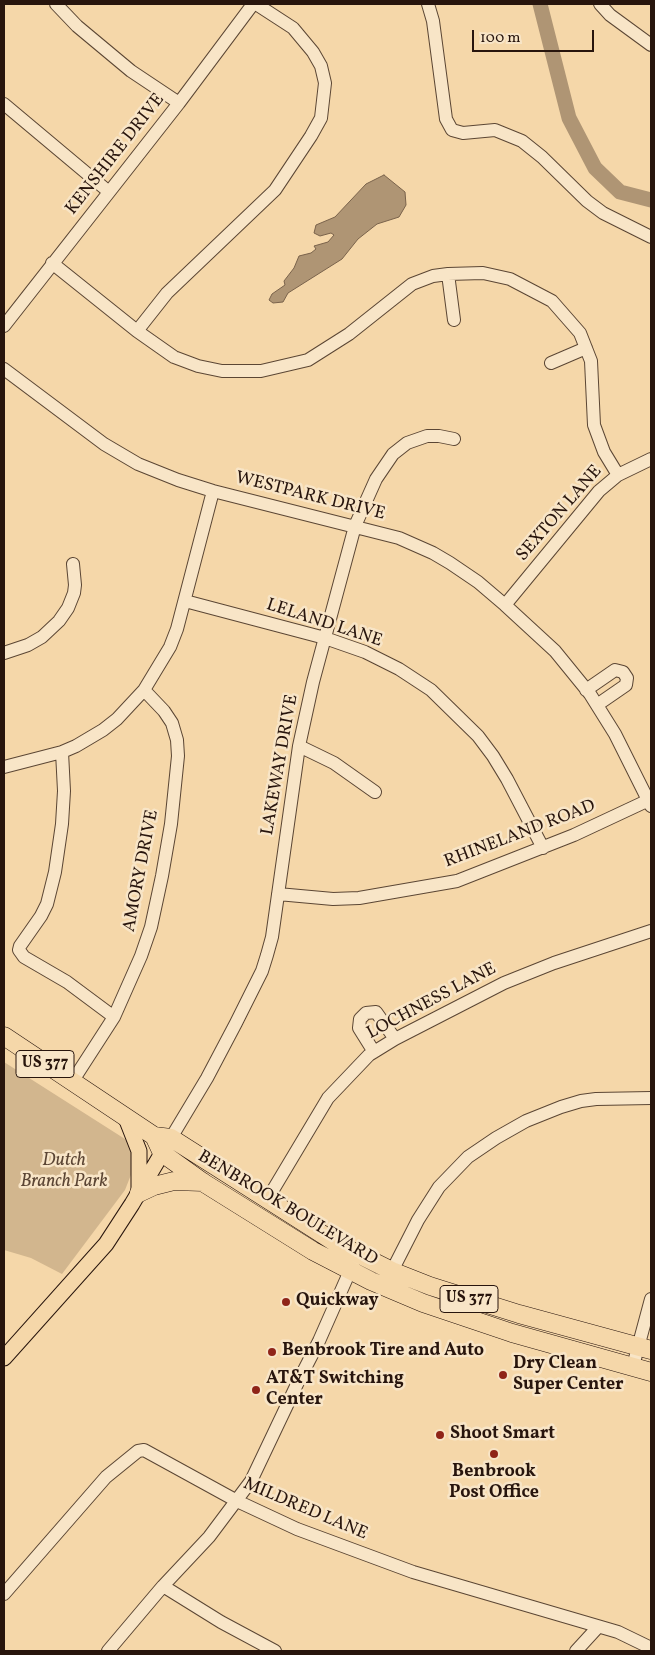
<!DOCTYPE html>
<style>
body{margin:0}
#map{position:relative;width:655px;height:1655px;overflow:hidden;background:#f5d7a9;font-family:Vollkorn,serif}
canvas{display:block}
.frame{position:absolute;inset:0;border:5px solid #28150d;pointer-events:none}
.scale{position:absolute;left:472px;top:30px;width:122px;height:22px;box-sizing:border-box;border:2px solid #28150d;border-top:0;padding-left:6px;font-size:15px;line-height:18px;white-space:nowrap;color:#28150d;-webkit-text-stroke:4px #f8e5c7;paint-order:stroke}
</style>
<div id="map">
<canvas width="655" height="1655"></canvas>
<div class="frame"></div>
<div class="scale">100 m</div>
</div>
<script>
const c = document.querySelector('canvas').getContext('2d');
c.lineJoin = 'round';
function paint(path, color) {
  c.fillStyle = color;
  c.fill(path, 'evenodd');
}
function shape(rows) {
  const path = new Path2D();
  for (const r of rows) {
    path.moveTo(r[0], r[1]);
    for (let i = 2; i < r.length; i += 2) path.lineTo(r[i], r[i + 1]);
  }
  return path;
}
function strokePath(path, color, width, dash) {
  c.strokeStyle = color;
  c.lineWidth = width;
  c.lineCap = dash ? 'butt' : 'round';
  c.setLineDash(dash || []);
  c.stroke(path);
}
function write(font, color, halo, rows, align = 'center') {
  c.font = font + ' Vollkorn,serif';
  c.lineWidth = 5;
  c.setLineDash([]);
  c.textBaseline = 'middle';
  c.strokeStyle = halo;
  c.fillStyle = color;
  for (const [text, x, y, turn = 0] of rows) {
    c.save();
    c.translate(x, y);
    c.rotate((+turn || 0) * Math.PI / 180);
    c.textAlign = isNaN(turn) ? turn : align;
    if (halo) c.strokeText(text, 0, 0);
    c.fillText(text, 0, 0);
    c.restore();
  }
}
const green = shape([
 [4,1062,136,1146,136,1162,125,1190,62,1274,31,1258,4,1250]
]);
const water = shape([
 [384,175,405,192,406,205,399,217,377,224,358,239,342,259,288,293,283,302,273,303,269,300,272,294,285,285,284,281,294,268,299,256,311,253,316,249,314,246,328,242,334,235,331,233,320,236,314,233,316,225,335,217,366,184,384,175]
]);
const river = shape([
 [540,4,569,118,595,168,620,192,651,200]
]);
const minor = shape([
 [56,4,77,26,131,71,179,103],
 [428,4,433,21,446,119,452,130,463,133,495,130,522,141,542,157,587,201,603,213,651,237],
 [600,4,610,15,651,45],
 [4,104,109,192],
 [52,263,137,331,174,357,198,366,222,371,261,371,308,360,349,334,412,284,433,276,448,274,483,273,510,279,552,301,580,333,591,361,594,425,604,452,618,475],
 [448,274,454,320],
 [4,326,179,103,253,4],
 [137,331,167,293,275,190,311,136,321,118,325,83,321,66,313,52,293,28,256,4],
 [551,363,586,348],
 [4,369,104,444,138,464,178,480,213,491,399,538,433,553,450,563,478,582,505,605,555,651,590,694,615,734,651,806],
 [185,601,325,638,365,652,399,669,431,690,478,736,493,756,507,779,543,848],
 [505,605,599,491,618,475,651,459],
 [4,653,28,645,42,637,59,621,68,608,74,593,75,585,73,564],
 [586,690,615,670,623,672,627,678,626,685,597,705],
 [299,746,334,763,375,792],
 [62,752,64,791,62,824,55,872,47,904,41,916,20,946,19,950,24,957,67,982,114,1017],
 [4,767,62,752,76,746,103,730,117,719,144,690,170,647,177,629,213,491],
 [278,894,333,899,359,898,457,881,574,835,651,799],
 [374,1052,359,1028,360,1019,366,1013,376,1012,395,1039],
 [72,1082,114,1017,141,956,151,927,162,876,171,824,178,756,177,740,172,723,164,711,144,690],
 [171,1138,207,1078,236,1023,262,971,267,955,272,937,299,746,313,682,355,526,376,479,393,454,407,443,427,436,439,436,454,439],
 [267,1200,328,1098,369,1055,395,1039,504,983,554,963,651,931],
 [392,1271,418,1220,439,1187,468,1157,496,1138,526,1121,561,1107,581,1101,596,1099,651,1098],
 [633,1366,651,1299],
 [163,1586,221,1622,275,1651],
 [4,1594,106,1477,138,1451,144,1450,237,1501,297,1529,413,1572,618,1632,651,1648],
 [108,1651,163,1586,209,1537,251,1481,299,1380,319,1341,353,1264],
 [576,1651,598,1627]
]);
const major = shape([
 [126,1118,139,1151,139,1189],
 [4,1358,106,1244,132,1204,168,1143]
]);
const highway = shape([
 [4,1036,154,1136,171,1138,336,1243,392,1271,430,1286,519,1314,651,1350],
 [154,1136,162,1153,204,1183,313,1251,371,1281,423,1303,512,1333,651,1372],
 [139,1193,154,1186,174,1181,203,1182]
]);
const markers = [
 [286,1302,5,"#8f2418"],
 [272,1352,5,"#8f2418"],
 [503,1375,5,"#8f2418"],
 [256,1390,5,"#8f2418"],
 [440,1435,5,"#8f2418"],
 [494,1454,5,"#8f2418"]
];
const shields = [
 [45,1064,58],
 [469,1299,58]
];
const shieldNames = [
 ["US 377",45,1064],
 ["US 377",469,1299]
];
const streetNames = [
 ["KENSHIRE DRIVE",116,155,-52],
 ["WESTPARK DRIVE",310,497,14],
 ["SEXTON LANE",560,514,-49],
 ["LELAND LANE",324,624,18],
 ["LAKEWAY DRIVE",281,765,-80],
 ["RHINELAND ROAD",520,835,-21],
 ["AMORY DRIVE",142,871,-79],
 ["LOCHNESS LANE",432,1002,-28],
 ["BENBROOK BOULEVARD",287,1209,31],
 ["MILDRED LANE",305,1510,23]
];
const parkNames = [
 ["Dutch",64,1162],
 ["Branch Park",64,1183]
];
const poiNames = [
 ["Quickway",296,1302],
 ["Benbrook Tire and Auto",282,1352],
 ["Dry Clean",513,1365],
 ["Super Center",513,1386],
 ["AT&T Switching",266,1380],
 ["Center",266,1401],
 ["Shoot Smart",450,1435],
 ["Benbrook",494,1473,"center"],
 ["Post Office",494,1494,"center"]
];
paint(green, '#d2b68e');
paint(water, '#af9574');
strokePath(water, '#79624b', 1);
strokePath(river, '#af9574', 15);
strokePath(minor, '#5b4634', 14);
strokePath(major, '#28150d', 17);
strokePath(highway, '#28150d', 19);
strokePath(minor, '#f8e5c7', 12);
strokePath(major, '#f5d7a9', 15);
strokePath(highway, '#f5d7a9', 18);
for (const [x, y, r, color] of markers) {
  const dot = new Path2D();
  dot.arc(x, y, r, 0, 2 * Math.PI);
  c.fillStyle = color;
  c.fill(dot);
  strokePath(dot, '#f8e5c7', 2);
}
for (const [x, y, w] of shields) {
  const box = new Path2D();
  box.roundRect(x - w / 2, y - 13.5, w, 27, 4);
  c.fillStyle = '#f8e5c7';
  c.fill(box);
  strokePath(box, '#28150d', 1);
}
write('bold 16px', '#28150d', null, shieldNames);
write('18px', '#28150d', '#f8e5c7', streetNames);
write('italic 18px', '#5b4534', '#f8e5c7', parkNames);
write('bold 18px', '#28150d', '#f8e5c7', poiNames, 'left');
</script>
